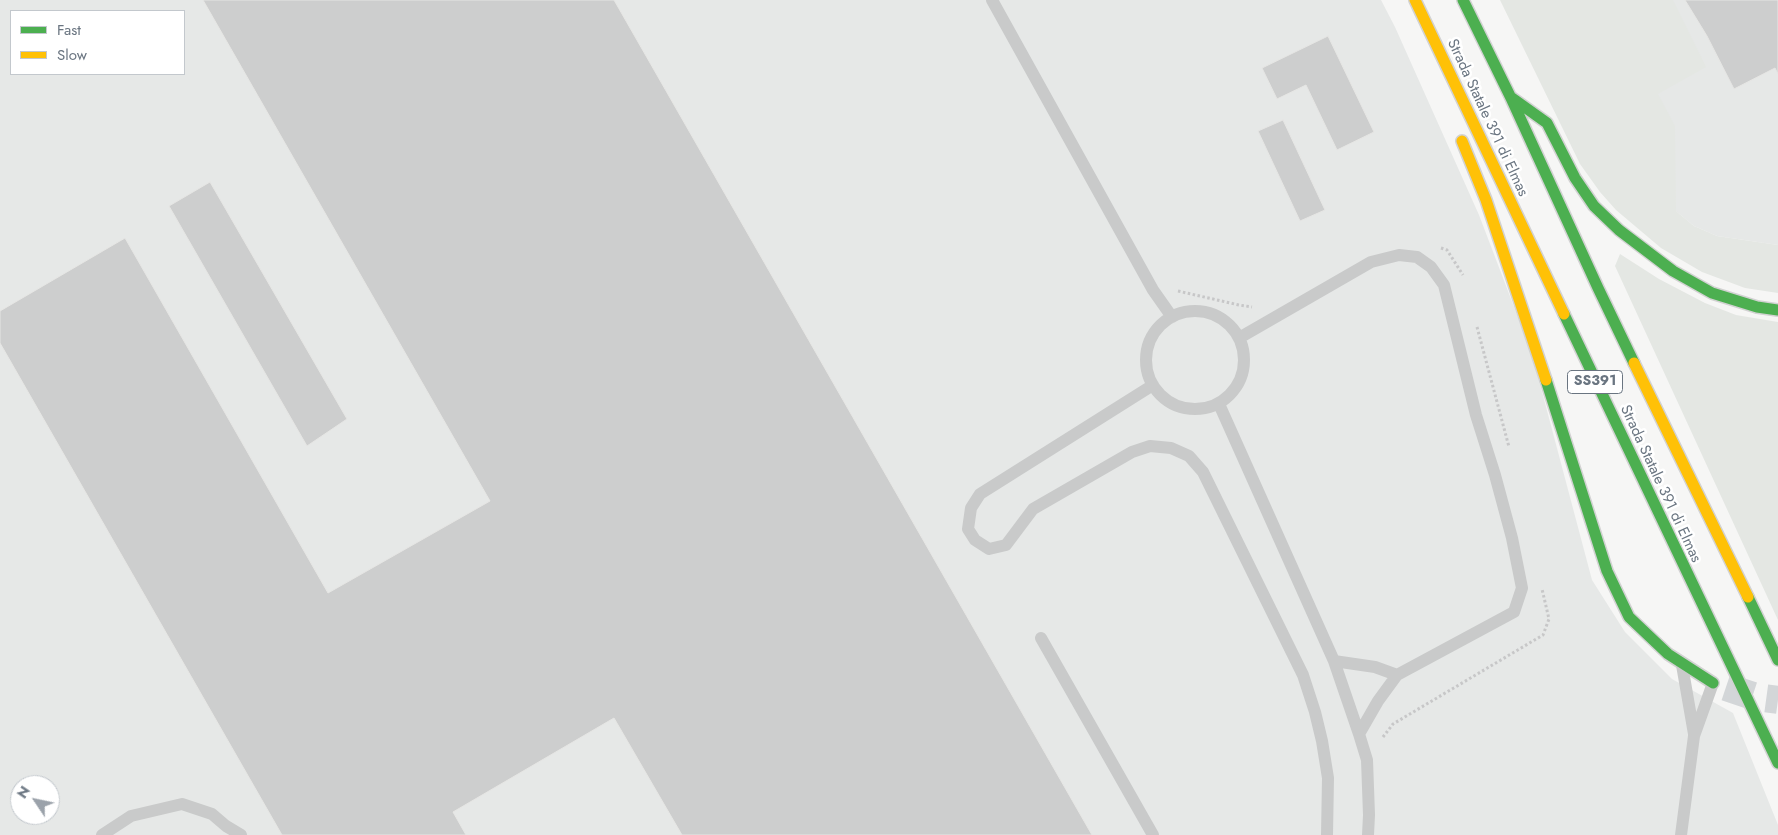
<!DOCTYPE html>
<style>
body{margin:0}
#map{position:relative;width:1778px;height:835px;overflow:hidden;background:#f6f6f5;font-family:Jost,sans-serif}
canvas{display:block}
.legend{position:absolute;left:10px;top:10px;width:175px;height:65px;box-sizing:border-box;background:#fff;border:1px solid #c3c8cd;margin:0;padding:6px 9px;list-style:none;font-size:15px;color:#6a7581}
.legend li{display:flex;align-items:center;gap:10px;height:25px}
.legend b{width:25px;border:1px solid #c3c8cd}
.north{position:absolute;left:10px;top:775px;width:50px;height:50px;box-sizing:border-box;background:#fff;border:1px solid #c3c8cd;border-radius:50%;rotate:304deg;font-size:14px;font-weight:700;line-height:20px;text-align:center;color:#6a7581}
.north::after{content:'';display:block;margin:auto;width:18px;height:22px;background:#9ba2aa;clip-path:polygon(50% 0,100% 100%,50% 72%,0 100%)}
</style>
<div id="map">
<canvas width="1778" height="835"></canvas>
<ul class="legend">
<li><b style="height:6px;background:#4caf50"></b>Fast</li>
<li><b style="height:6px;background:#ffc107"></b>Slow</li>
</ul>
<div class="north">N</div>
</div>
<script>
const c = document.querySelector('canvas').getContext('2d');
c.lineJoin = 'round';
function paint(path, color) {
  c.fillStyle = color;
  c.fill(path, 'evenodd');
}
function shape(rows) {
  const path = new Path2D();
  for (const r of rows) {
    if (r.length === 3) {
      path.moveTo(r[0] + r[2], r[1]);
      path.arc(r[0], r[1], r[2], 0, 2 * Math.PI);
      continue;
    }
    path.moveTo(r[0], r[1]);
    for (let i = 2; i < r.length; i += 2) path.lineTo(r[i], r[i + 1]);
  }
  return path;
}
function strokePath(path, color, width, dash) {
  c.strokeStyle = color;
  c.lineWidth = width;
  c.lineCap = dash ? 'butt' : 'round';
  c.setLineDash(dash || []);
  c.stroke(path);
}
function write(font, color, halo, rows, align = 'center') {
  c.font = font + ' Jost,sans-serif';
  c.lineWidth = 5;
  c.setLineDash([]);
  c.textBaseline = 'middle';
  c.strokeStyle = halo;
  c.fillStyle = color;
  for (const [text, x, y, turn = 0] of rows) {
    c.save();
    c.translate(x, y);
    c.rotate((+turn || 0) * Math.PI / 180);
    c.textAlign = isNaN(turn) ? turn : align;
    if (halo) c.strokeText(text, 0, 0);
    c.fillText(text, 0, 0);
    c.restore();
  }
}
const built = shape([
 [0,0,1381,0,1395,27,1479,215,1532,354,1592,580,1625,632,1672,679,1733,713,1778,825,1778,835,0,835],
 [11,11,184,11,184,74,11,74],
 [20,785,50,785,50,815,20,815],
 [1556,0,1778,0,1778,245,1717,236,1694,226,1666,203]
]);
const green = shape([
 [1500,0,1673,0,1706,67,1658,94,1675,126,1676,211,1694,226,1717,236,1778,245,1778,293,1745,288,1702,272,1661,248,1616,210,1600,192,1580,164],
 [1620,254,1659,279,1705,303,1736,315,1778,322,1778,620,1615,266]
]);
const building = shape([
 [203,0,614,0,1092,835,682,835,614,718,453,812,466,835,282,835,0,343,0,311,125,238,328,593,490,501,203,0],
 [1685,0,1778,0,1778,74,1775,68,1734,89,1707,36,1685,0],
 [1328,36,1374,132,1337,150,1306,85,1277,99,1262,68,1328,36],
 [1283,120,1325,210,1300,221,1258,131,1283,120],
 [210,182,347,419,307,446,169,206,210,182]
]);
const highwayTunnel = shape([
 [1726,687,1756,697,1778,700]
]);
const path = shape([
 [1441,248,1447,250,1463,275],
 [1178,291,1239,305,1252,307],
 [1477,327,1509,447],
 [1383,737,1393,724,1543,635,1549,619,1542,589]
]);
const lane = shape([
 [992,0,1153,290,1172,317],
 [1195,360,49],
 [1239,338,1371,262,1399,255,1417,257,1431,267,1444,285,1476,415,1495,475,1512,538,1522,588,1514,612,1397,675,1378,701,1359,734],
 [1153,385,980,494,971,508,968,529,975,540,989,549,1006,545,1033,509,1132,452,1150,446,1171,448,1189,456,1203,472,1303,675,1315,712,1322,741,1328,778,1327,835],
 [1219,404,1334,661,1359,734,1367,760,1369,815,1368,835],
 [1041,638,1153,835],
 [1334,661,1375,667,1397,675],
 [1682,665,1694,734],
 [102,835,131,816,182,804,212,814,226,826,241,835],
 [1681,835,1694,736,1713,683]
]);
const fast = shape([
 [1463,0,1511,98,1598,288,1634,363],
 [1512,98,1547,123,1575,178,1594,206,1619,230,1673,271,1712,293,1757,307,1778,310],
 [1564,314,1778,763],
 [1546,380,1607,571,1629,617,1668,654,1713,683],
 [1748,597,1778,660]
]);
const slow = shape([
 [1415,0,1564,314],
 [1462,141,1486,200,1546,380],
 [1634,363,1748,597]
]);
const shields = [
 [1595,382,55]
];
const shieldNames = [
 ["SS391",1595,382]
];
const streetNames = [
 ["Strada Statale 391 di Elmas",1487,118,65],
 ["Strada Statale 391 di Elmas",1660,484,65]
];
paint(built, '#e6e8e7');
paint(green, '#e4e7e3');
paint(building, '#cdcece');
strokePath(building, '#e6e6e4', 1);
strokePath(highwayTunnel, '#d3d6d8', 28, [28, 14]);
strokePath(fast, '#d2d2d2', 14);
strokePath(slow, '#d2d2d2', 14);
strokePath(path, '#c7c7c8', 3, [2.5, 2.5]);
strokePath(lane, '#c9caca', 12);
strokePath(fast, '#4caf50', 11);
strokePath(slow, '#ffc107', 11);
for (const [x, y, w] of shields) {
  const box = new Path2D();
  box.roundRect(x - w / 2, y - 11.5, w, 23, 4);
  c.fillStyle = '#fff';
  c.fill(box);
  strokePath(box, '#6a7581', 1);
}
write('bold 14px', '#6a7581', null, shieldNames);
write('15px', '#6a7581', '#fff', streetNames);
</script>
